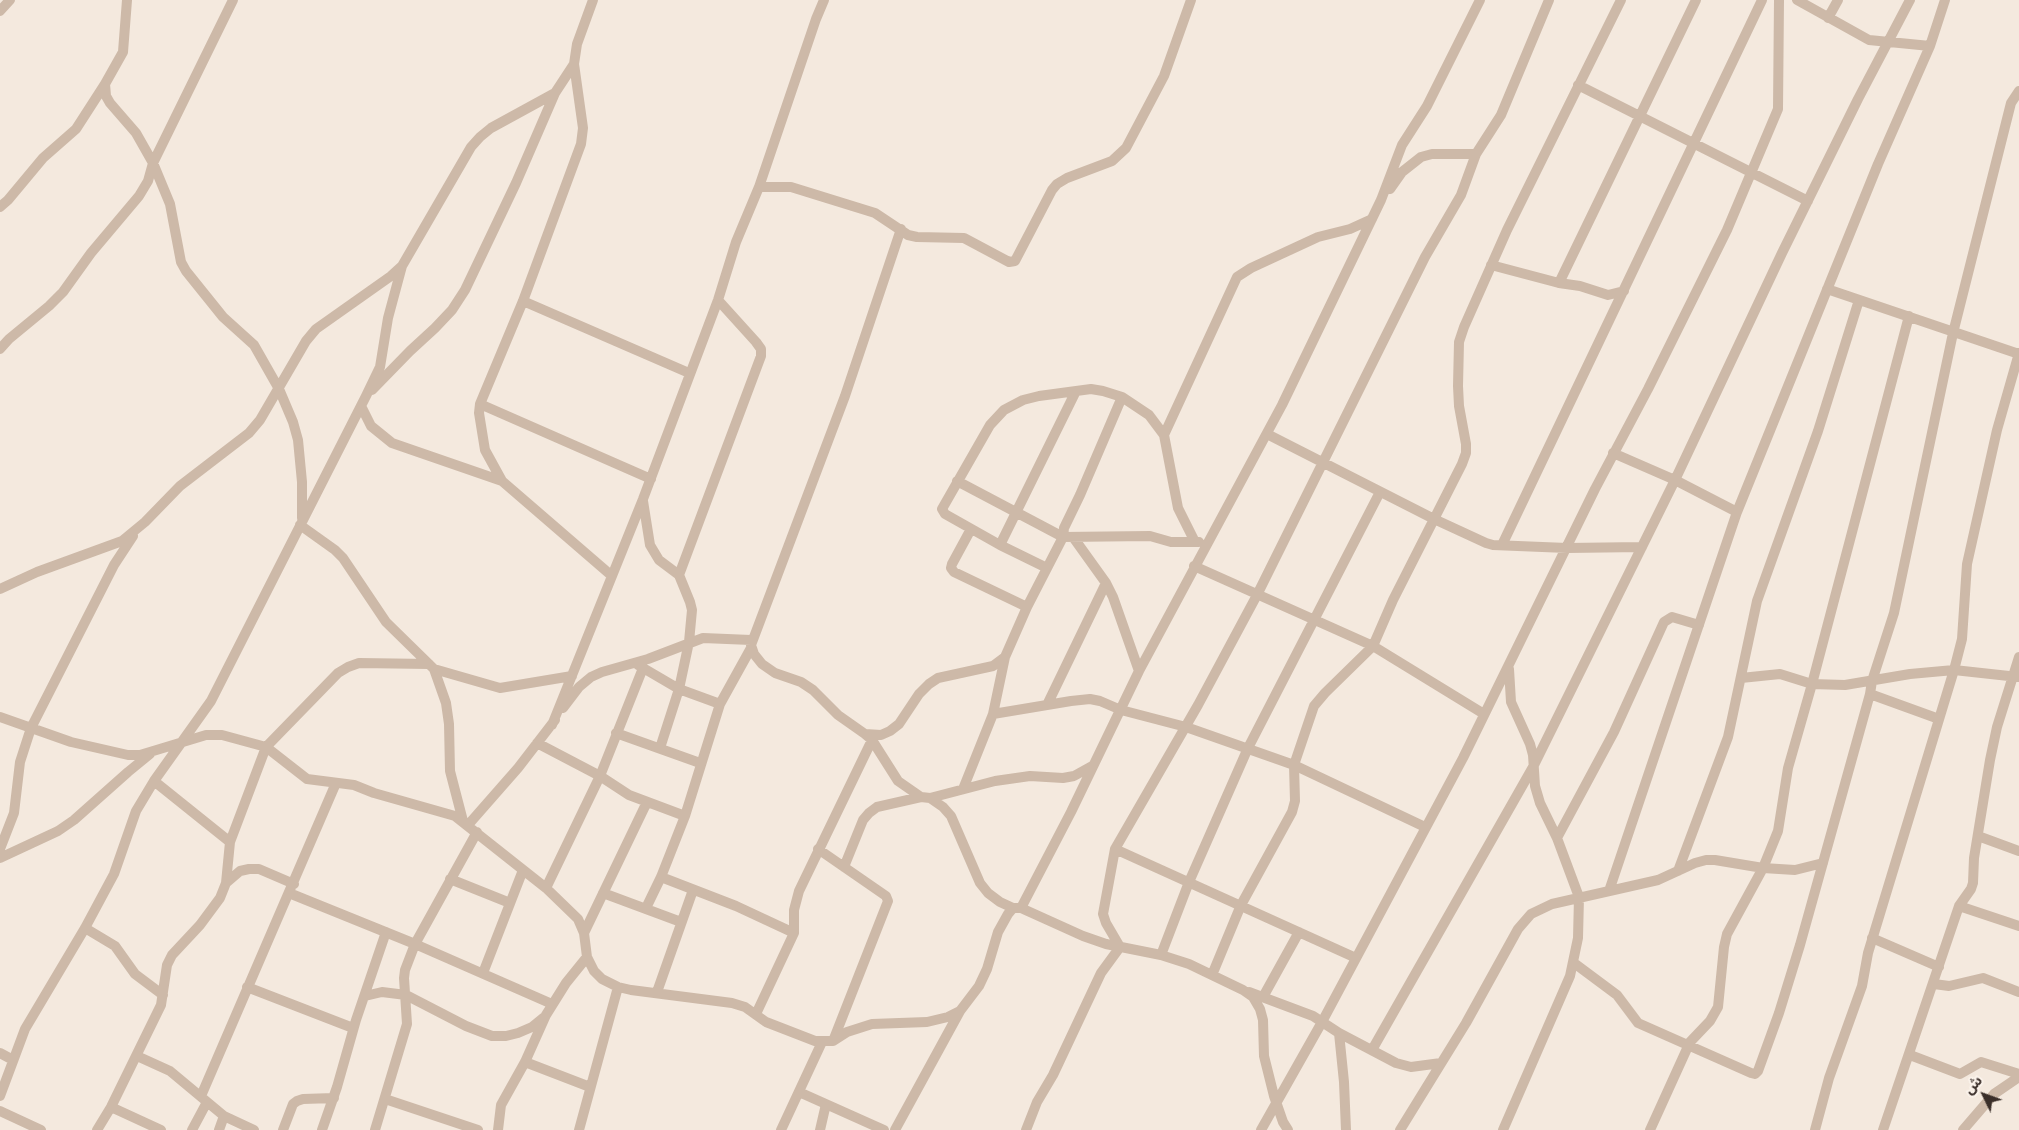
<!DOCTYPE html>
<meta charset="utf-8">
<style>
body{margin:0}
#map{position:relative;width:2019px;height:1130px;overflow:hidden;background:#f4e9de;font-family:"Golos Text","Noto Sans Arabic",sans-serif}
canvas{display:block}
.north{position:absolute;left:1959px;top:1070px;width:50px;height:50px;-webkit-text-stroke:4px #fbf3eb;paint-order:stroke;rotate:312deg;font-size:14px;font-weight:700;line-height:20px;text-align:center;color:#3a2e29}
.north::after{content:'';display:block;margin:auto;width:18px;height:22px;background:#3a2e29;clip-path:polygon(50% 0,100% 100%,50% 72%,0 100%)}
</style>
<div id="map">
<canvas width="2019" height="1130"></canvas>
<div class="north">ش</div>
</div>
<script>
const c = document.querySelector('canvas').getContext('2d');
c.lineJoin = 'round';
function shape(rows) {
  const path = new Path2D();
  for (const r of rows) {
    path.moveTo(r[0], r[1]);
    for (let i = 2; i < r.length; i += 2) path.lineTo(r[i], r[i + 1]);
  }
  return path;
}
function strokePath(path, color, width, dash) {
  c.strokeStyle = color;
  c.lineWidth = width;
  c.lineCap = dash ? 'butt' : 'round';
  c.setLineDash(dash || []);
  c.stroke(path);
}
const minor = shape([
 [1797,0,1869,40,1930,46],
 [0,11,10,0],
 [1828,18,1838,0],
 [574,64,583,128,581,144,523,301,480,404,479,413,485,450,502,481,612,576],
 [105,84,106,96,110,103,136,133,153,163,170,204,181,262,186,271,223,317,254,345,279,389,293,422,298,440,302,482,302,518],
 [1578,85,1808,201],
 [759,187,791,187,875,213,908,235,917,237,964,238,1009,262,1015,261,1052,190,1057,184,1067,178,1112,161,1126,148,1164,76,1191,0],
 [1390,189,1402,172,1421,157,1432,154,1476,154],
 [0,207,8,200,43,158,76,129,105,84,123,52,127,0],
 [901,229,845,396,751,645,754,654,762,664,775,673,801,682,813,690,838,715,865,734,872,740,898,781,921,797],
 [1491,265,1559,283,1580,286,1608,295,1624,291],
 [1559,283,1696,0],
 [1827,289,2019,354],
 [523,301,689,373],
 [0,349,9,339,49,306,63,292,91,253,139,196,148,181,153,163,233,0],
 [372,390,410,351,435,328,452,310,465,290,516,183,555,93],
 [480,404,651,479],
 [361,406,371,426,392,443,502,481],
 [1267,434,1434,519,1486,543,1493,545,1567,548,1642,547],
 [1164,435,1237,277,1251,268,1318,237,1350,229,1372,219],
 [1613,453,1675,480,1737,512],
 [957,481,1063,537,1150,536,1171,542,1199,542],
 [643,501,650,545,659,560,679,575,690,602,692,610,689,642,679,689,660,748],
 [300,525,335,550,343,558,386,622,434,669,446,703,449,724,450,771,463,821],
 [971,529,952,564,951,568,954,572,1027,607],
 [1073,537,1106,583,1113,597,1139,671],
 [1000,545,1076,391],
 [1502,545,1762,0],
 [1194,566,1373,646,1484,714],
 [1047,568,1000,545,945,514,942,509,990,425,1004,410,1023,400,1039,396,1091,389,1103,391,1122,397,1149,415,1164,435,1178,508,1195,542],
 [679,575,761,356,761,349,756,342,718,300],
 [0,589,37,572,122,541,145,522,180,486,249,433,260,420,306,341,316,329,391,276,402,266,471,147,480,137,491,128,555,93,574,64,577,44,593,0],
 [638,665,679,689,720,704],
 [434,669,500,688,572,676],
 [1741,678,1780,674,1812,684,1845,685,1910,674,1954,670,2018,677],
 [1870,694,1939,719],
 [1047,705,1106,583],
 [563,708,579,687,591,677,602,672,648,659,703,638,751,640],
 [993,714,1071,701,1090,699,1100,701,1121,710,1186,727,1294,765,1425,827],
 [0,717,71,742,128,755,140,755,206,735,222,735,266,747,307,779,354,785,374,793,455,816,546,888,578,919,584,933,587,957,594,971,602,979,618,987,631,990,732,1003,745,1007,766,1022,815,1041,833,1041,847,1032,872,1024,927,1022,948,1017,960,1011,979,986,987,969,998,932,1008,914,1013,908,1021,908,1083,936,1106,944,1161,955,1189,964,1243,990,1253,997,1260,1009,1263,1020,1264,1056,1274,1096,1283,1122,1288,1130],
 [552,725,643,499,718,300,736,242,759,187,816,19,824,0],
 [616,733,700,763],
 [865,734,881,735,890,731,899,724,919,694,929,684,938,678,993,666,1005,657],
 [537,743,600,776,629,795,685,816],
 [154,781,230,842,266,747,338,673,348,667,359,663,429,664],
 [963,789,993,714,1005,657,1027,607,1063,537,1064,528,1080,495,1122,397],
 [930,798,943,807,951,816,980,883,988,893,1000,902,1013,908],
 [468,825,518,768,555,720],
 [1978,836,2019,851],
 [1557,838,1614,732,1664,622,1672,617,1699,625],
 [0,849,14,813,20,762,31,728,114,565,133,536],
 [818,849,886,896,888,901,833,1041],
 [1115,849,1356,958],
 [0,858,58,831,74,820,128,772,150,754],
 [844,867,863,820,869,813,877,807,921,797,930,798,995,781,1030,776,1063,778,1074,776,1092,766],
 [1678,871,1728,737,1757,601,1818,431,1859,300],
 [661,877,736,906,794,933],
 [450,879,510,903],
 [226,883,240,871,249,869,259,869,294,884],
 [546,888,600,776,643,668],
 [1609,891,1737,512,1878,164,1930,46,1945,0],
 [289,893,415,944,552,1004],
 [603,893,681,922],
 [1959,906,2019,926],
 [646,908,661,877,685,816,720,704,751,648],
 [1021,908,1071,812,1139,671,1282,405,1381,200,1402,145,1427,106,1480,0],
 [85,928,115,946,135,974,163,995],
 [584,933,647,802],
 [1872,938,1939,967],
 [1161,955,1189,882,1248,748,1380,492],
 [1574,963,1617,995,1638,1023,1751,1073,1755,1074,1758,1071,1779,1013,1800,945,1870,694,1872,681,1894,613,1953,333,2011,103,2019,91],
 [483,973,523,870],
 [1212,975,1241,905,1292,812,1295,801,1294,765,1314,706,1325,693,1373,646,1393,600,1462,464,1466,453,1466,444,1459,406,1458,386,1459,342,1464,327,1507,230,1621,0],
 [1934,984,1949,986,1983,978,2019,992],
 [247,987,353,1028],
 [657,992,693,890],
 [1249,992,1313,1016,1339,1033,1396,1063,1411,1067,1441,1063],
 [365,996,382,992,406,995,466,1026,492,1036,506,1036,518,1033,532,1027,543,1018],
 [1263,997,1299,932],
 [756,1014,794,933,794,910,799,891,872,740],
 [1339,1033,1344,1082,1346,1130],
 [1372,1050,1533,767,1675,480,1782,253,1858,99,1910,0],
 [0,1053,13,1060],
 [1910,1055,1960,1074,1981,1062,2019,1074],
 [137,1056,170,1071,224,1116,254,1130],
 [525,1062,590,1087],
 [799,1092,884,1130],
 [0,1096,25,1029,85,928,114,874,136,811,154,781,211,701,366,396,380,367,388,318,402,266],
 [201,1096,336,783],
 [385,1099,478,1130],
 [111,1107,161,1130],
 [0,1111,41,1130],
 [97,1130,111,1107,161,1005,167,965,172,955,200,925,220,898,226,883,230,842],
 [192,1130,207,1102],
 [219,1130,224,1116],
 [283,1130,293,1104,297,1101,303,1099,334,1098],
 [322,1130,337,1087,356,1020,386,932],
 [375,1130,407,1024,404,978,405,970,415,944,477,832],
 [498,1130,501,1105,525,1062,546,1015,566,983,587,957],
 [579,1130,618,987],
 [781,1130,822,1042],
 [820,1130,826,1104],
 [895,1130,960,1011],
 [1026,1130,1037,1102,1053,1075,1101,973,1120,947,1106,923,1103,914,1115,849,1198,705,1257,595,1425,257,1461,195,1476,154,1501,115,1549,0],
 [1261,1130,1322,1022,1463,758,1595,489,1648,389,1727,230,1778,109,1779,0],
 [1400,1130,1466,1023,1518,929,1531,914,1552,904,1658,880,1695,863,1706,860,1715,860,1763,868,1795,870,1823,863],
 [1503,1130,1570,976,1578,938,1579,897,1557,838,1540,803,1535,786,1533,755,1530,744,1511,702,1509,669],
 [1650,1130,1690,1042,1710,1021,1718,1007,1724,947,1727,934,1763,868,1778,831,1788,768,1812,684,1909,316],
 [1815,1130,1829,1078,1862,986,1868,953,1954,670,1962,639,1967,564,1997,430,2019,353],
 [1883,1130,1959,906,1971,889,1973,883,1974,858,1990,760,1997,727,2019,657],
 [1963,1130,1994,1094,2019,1077]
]);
strokePath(minor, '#cdb9a8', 10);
</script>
